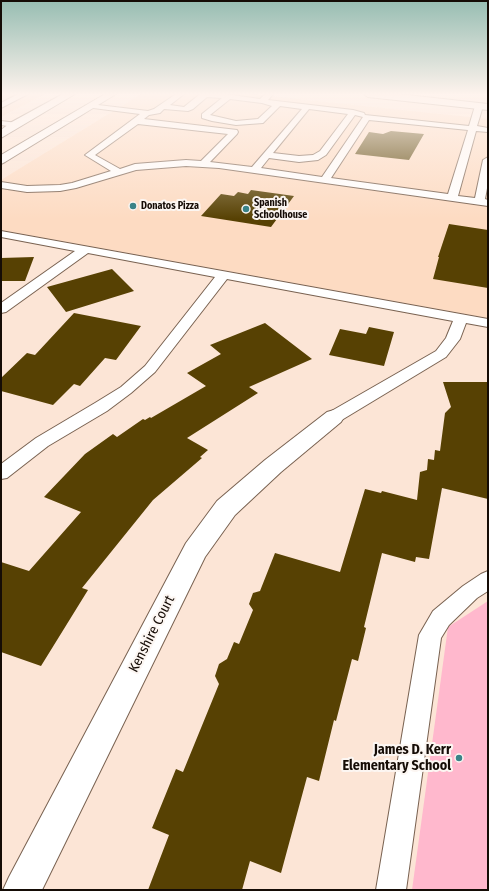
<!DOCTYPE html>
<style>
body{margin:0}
#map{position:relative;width:489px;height:891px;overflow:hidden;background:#fce5d6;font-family:"Fira Sans Condensed",sans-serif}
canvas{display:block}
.frame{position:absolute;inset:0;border:2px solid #150c06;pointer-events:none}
</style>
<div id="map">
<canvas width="489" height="891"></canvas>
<div class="frame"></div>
</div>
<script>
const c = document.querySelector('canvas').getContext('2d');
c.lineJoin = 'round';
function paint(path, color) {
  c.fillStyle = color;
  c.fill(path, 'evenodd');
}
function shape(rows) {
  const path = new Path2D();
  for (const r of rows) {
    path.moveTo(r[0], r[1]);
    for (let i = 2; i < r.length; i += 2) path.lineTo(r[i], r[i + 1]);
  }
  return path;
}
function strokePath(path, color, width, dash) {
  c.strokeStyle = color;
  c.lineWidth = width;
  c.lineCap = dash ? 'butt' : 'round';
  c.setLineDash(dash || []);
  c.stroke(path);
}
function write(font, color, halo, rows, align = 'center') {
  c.font = font + ' "Fira Sans Condensed",sans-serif';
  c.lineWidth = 4;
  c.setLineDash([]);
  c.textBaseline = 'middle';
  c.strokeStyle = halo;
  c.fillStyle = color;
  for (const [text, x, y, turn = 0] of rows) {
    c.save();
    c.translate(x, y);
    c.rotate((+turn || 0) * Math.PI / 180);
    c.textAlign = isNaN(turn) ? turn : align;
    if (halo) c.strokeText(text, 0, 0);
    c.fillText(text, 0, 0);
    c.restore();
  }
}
const built = shape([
 [1,94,45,94,1,117],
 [141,94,251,94,488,119,488,318,1,230,1,180]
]);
const green = shape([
 [488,601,488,890,412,890,448,627]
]);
const building = shape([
 [391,131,424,134,409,160,355,154,369,132,383,134],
 [251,190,294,196,271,227,201,216,221,194,234,196,238,192,248,194],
 [449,224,488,230,488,288,433,279,439,257,438,257],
 [34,257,25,281,1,281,1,258],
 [112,269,134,291,66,312,47,287],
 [74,313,141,326,116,360,105,358,80,386,74,384,53,405,1,391,1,378,27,353,35,355],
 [265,323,312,359,249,387,258,393,187,438,208,450,200,457,202,458,153,500,82,588,88,590,41,666,1,652,1,562,29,571,81,512,44,497,85,454,113,434,117,437,143,419,145,420,150,417,151,418,206,386,187,373,221,354,210,345],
 [369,327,394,332,384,366,329,355,340,329,366,334],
 [443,382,488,382,488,499,442,488,429,559,416,557,415,562,382,553,364,627,366,628,358,661,352,659,336,721,334,720,319,781,307,777,281,873,250,861,242,890,148,890,169,835,152,828,176,769,183,772,219,684,215,676,219,664,227,659,234,642,239,644,253,610,249,604,253,593,260,591,275,553,340,572,365,489,381,493,382,491,417,500,420,472,427,470,428,459,434,460,435,450,440,451,445,413,451,407]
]);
const service = shape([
 [18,94,28,94,1,108,1,103,18,94],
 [176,94,184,94,170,105,184,107,200,94,225,94,260,99,265,94,273,94,268,100,353,110,364,113,365,115,469,126,475,106,479,104,482,104,483,106,477,126,488,128,488,132,476,131,458,196,475,198,483,160,488,157,488,183,485,199,488,200,488,206,219,168,186,166,136,170,76,188,60,191,27,192,1,188,1,182,27,186,60,185,72,183,111,171,85,155,140,114,93,108,89,106,90,104,148,111,154,109,176,94],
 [207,97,222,98,202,114,202,118,212,121,236,125,263,123,280,106,302,109,252,167,210,162,237,134,238,132,237,130,144,119,149,115,160,113,164,109,188,111,193,109,207,97],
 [230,99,262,103,272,106,258,119,236,121,210,115,230,99],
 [309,109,348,114,320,151,313,155,299,156,273,153,309,109],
 [355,115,363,117,322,177,261,168,269,158,299,162,318,160,326,155,355,115],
 [369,120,468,130,448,194,331,178,369,120],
 [138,124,228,134,201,161,186,160,135,164,120,169,95,155,138,124],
 [1,121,17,123,18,125,14,127,1,125,1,121],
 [1,231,488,319,488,327,466,323,460,339,446,357,340,421,334,422,328,421,326,417,328,413,436,351,446,338,453,321,227,279,155,372,131,393,107,411,48,446,7,478,1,479,1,464,36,438,95,403,121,387,145,366,215,277,88,253,6,312,1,313,1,303,75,251,1,237,1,231],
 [488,571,488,591,477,598,449,625,441,638,406,890,376,890,419,635,433,611,463,586,481,574,488,571]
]);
const minor = shape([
 [334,410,341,412,344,417,341,422,281,472,235,515,205,557,42,890,3,890,9,877,186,543,217,501,265,460,327,412,334,410]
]);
const secondary = shape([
 [63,94,75,94,1,138,1,130,10,123,63,94],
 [105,94,116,94,5,162,1,164,1,155,105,94],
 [364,94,398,94,488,104,488,110,368,97,364,94]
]);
const markers = [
 [133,206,4,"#3a8388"],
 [246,209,4,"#3a8388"],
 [459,758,4,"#3a8388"]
];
const farPoinames = [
 ["Spanish",254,203],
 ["Schoolhouse",254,215],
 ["Donatos Pizza",141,206]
];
const nearStreetnames = [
 ["Kenshire Court",152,634,-63]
];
const nearPoinames = [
 ["James D. Kerr",451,750],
 ["Elementary School",451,766]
];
paint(built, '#fddbc2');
paint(green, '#ffb8cd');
paint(building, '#574103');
strokePath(service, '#796251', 2);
strokePath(minor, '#796251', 2);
strokePath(secondary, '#796251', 2);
paint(service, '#fff');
paint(minor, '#fff');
paint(secondary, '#fff');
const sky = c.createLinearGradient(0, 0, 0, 219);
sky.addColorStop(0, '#97bdb2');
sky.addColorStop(0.43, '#fef3ed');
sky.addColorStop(1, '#fef3ed00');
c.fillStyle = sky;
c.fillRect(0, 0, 489, 219);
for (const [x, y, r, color] of markers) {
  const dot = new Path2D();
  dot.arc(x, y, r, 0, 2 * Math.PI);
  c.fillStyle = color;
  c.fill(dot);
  strokePath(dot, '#fcf6f2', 1.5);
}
write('bold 10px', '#150c06', '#fcf6f2', farPoinames, 'left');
write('14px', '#150c06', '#fcf6f2', nearStreetnames);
write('bold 14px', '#150c06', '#fcf6f2', nearPoinames, 'right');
</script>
